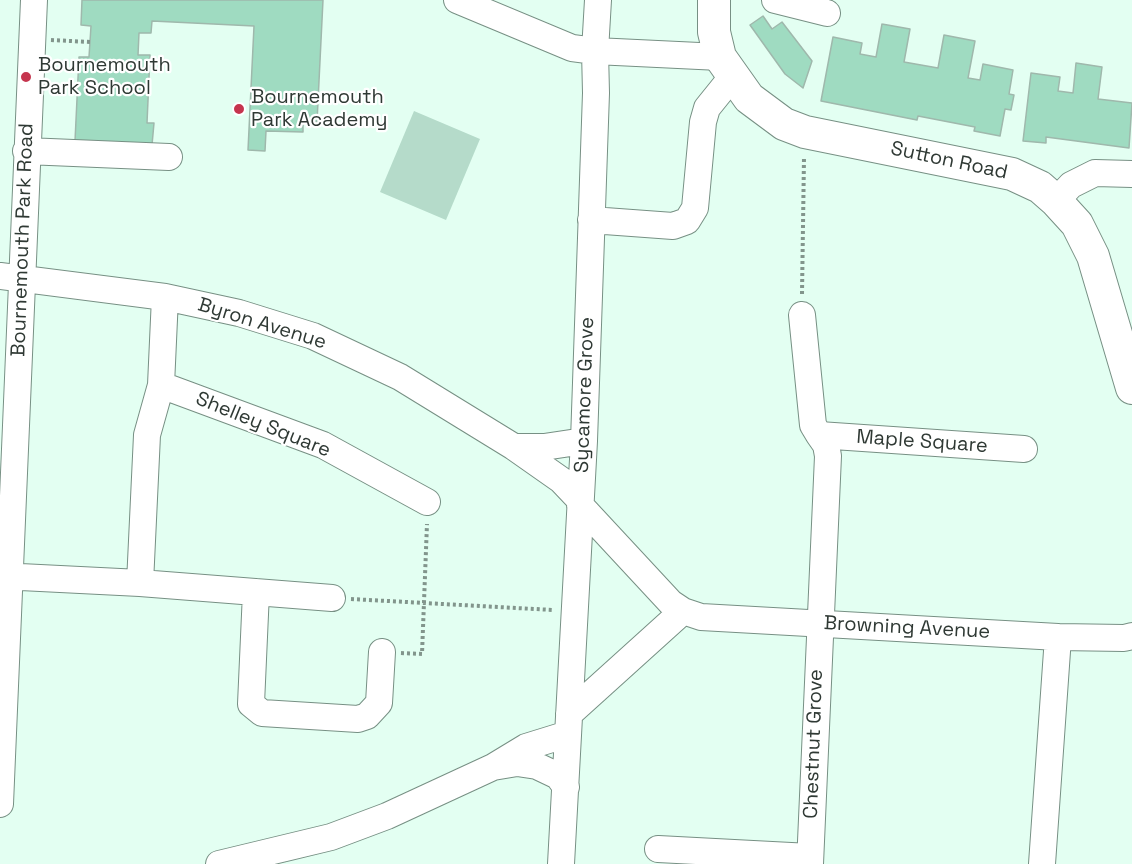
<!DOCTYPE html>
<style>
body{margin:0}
canvas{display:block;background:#e3fff2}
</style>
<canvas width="1132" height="864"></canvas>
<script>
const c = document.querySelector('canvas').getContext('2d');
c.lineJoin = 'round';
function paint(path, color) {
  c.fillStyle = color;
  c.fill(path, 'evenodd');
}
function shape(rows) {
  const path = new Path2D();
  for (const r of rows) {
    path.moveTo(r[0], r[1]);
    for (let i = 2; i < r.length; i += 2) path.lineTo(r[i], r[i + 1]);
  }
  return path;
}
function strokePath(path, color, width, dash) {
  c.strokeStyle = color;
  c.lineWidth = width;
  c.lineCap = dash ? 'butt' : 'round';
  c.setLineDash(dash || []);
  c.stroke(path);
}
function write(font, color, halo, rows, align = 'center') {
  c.font = font + ' "Space Grotesk",sans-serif';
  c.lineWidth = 4.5;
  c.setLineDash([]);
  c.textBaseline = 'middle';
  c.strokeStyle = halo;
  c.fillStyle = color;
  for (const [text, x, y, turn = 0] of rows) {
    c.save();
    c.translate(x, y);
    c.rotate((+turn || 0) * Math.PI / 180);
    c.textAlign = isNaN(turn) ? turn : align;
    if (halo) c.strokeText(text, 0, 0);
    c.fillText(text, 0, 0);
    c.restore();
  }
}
const green = shape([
 [414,111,480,139,446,220,380,192]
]);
const building = shape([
 [82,0,323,0,317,122,303,122,303,132,266,131,265,151,248,150,254,26,152,21,151,33,139,33,138,55,150,55,147,123,154,123,152,145,75,141,79,57,89,57,91,26,81,25,82,0],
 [763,16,772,29,782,22,812,61,803,88,785,74,750,25,763,16],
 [882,24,910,29,904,62,938,68,944,35,975,41,968,78,980,80,983,64,1013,70,1009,94,1014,95,1011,110,1005,109,1000,136,974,131,975,127,918,116,917,120,821,101,833,37,862,43,860,54,876,57,882,24],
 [1076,63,1102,67,1098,99,1132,103,1129,148,1046,137,1046,143,1023,141,1031,73,1060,77,1058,91,1073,93,1076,63]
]);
const path = shape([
 [51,40,90,42],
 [802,294,804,157],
 [351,599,553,610],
 [401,653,422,654,427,524]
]);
const minor = shape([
 [457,0,572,48,595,51,598,0],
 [775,0,827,13],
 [26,151,169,157],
 [1056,201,1071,185,1095,173,1132,174],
 [591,220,673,226,687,221,695,208,703,122,707,108,732,77],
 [0,276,165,297,239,313,313,336,400,377,514,447],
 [802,315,813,425,819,435],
 [161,385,323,445,427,502],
 [580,500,561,480,514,447,544,447,584,441],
 [580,505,671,603,683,611],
 [0,576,140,583,332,598],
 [140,583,147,435,161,385,165,297],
 [256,592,251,704,262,713,358,719,367,716,379,703,382,652],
 [569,714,683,611,701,617,1058,637,1124,638,1132,636],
 [566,787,558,776,537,766,517,763,493,767,526,747,568,734],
 [0,804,34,0],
 [658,849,810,857],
 [219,864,331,837,387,816,493,767],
 [561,864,584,441,596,93,595,51,720,57],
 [810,864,828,456,826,445,819,435,1024,449],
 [1042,864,1058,637]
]);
const major = shape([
 [714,0,714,32,720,57,749,98,784,124,805,132,1012,174,1040,187,1056,201,1077,224,1093,256,1132,388]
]);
const markers = [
 [26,77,6,"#c5354e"],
 [239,109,6,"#c5354e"]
];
const poiNames = [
 ["Bournemouth",38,66],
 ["Park School",38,89],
 ["Bournemouth",251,98],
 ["Park Academy",251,121]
];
const streetNames = [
 ["Sutton Road",949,161,12],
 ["Bournemouth Park Road",23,240,-88],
 ["Byron Avenue",262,324,17],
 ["Sycamore Grove",585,395,-88],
 ["Shelley Square",263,425,22],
 ["Maple Square",922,442,4],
 ["Browning Avenue",907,628,3],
 ["Chestnut Grove",814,744,-88]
];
paint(green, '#b5dbca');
paint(building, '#9fdbc1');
strokePath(building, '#9fb8ac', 1.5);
strokePath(minor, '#779084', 28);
strokePath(major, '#779084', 34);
strokePath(path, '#82958c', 4, [3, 3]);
strokePath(minor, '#fff', 26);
strokePath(major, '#fff', 32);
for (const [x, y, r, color] of markers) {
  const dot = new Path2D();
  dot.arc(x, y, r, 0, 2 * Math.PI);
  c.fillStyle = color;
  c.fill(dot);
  strokePath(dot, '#fff', 2);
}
write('20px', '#2f3934', '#fff', poiNames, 'left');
write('20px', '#2f3934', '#fff', streetNames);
</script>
